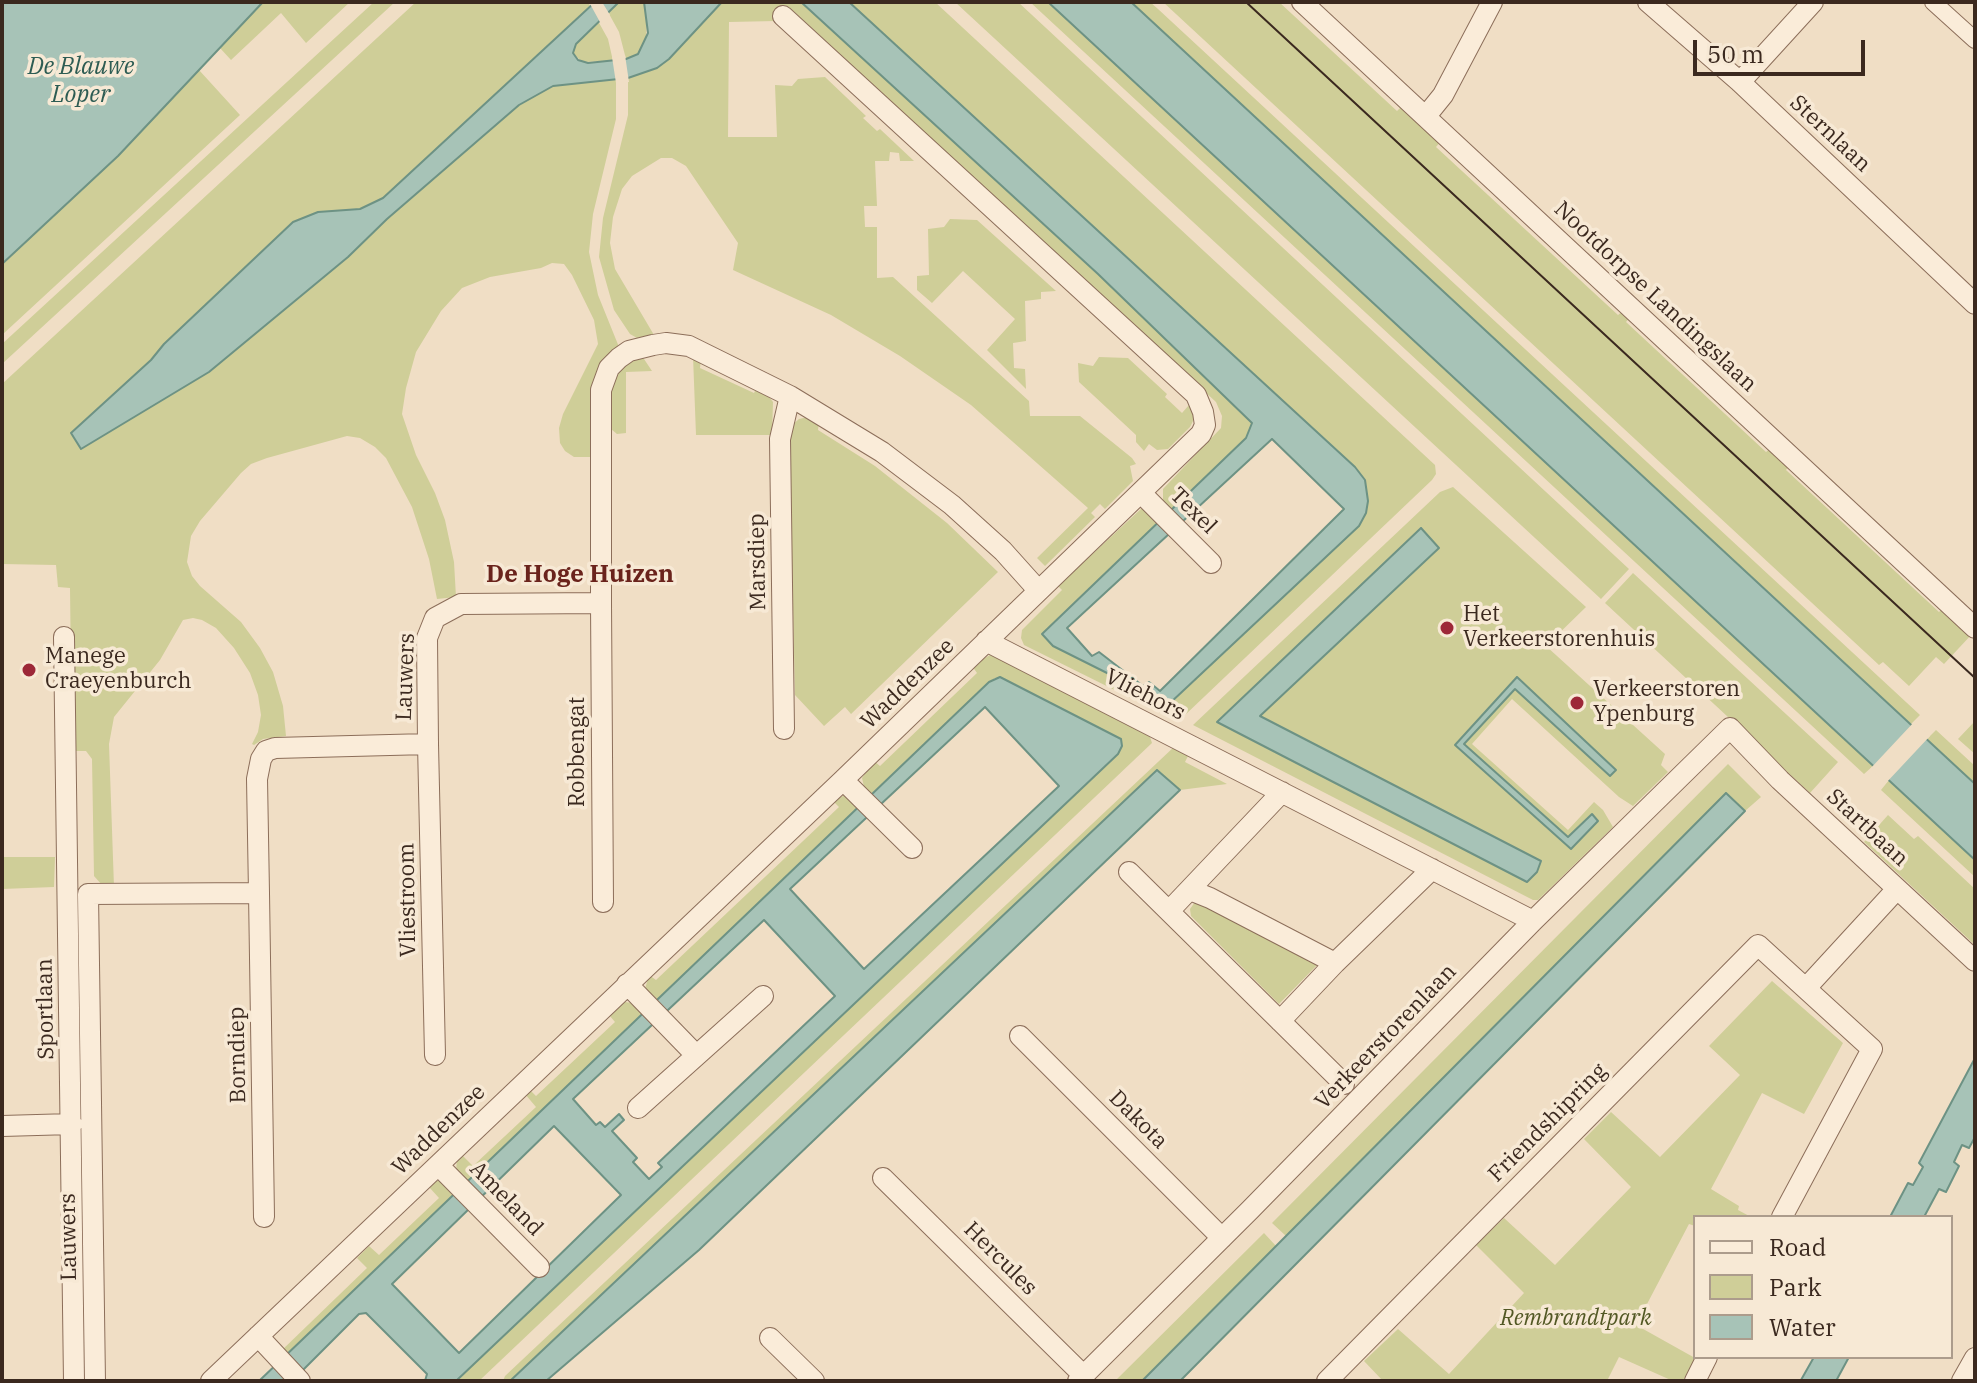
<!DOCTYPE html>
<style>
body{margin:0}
#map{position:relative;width:1977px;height:1383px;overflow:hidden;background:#f0dec5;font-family:"IBM Plex Serif",serif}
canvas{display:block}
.frame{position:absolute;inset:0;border:4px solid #3b291f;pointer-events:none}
.legend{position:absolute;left:1693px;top:1215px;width:260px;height:144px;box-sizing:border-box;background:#f7e9d5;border:2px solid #ac9c8c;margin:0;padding:10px 14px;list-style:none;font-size:24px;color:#3b291f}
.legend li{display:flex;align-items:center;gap:16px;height:40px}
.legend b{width:40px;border:2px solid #ac9c8c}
.scale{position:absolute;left:1693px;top:40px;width:172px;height:36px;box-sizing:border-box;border:4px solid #3b291f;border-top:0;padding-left:10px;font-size:24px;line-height:28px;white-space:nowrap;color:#3b291f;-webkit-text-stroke:6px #f7e9d5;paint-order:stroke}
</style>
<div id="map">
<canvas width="1977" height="1383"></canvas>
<div class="frame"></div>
<ul class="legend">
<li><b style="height:10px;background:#faecd9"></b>Road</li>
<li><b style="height:22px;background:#cfce98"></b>Park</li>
<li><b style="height:22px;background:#a7c3b7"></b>Water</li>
</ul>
<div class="scale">50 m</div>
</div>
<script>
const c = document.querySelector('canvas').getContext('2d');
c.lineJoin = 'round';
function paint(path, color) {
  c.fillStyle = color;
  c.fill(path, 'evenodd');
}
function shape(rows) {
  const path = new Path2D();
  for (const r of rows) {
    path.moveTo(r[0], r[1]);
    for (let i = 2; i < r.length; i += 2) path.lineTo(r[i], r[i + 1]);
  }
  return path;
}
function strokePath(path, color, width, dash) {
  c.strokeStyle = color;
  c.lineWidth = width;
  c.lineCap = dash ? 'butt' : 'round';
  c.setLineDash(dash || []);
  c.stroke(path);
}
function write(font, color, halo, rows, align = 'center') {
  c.font = font + ' "IBM Plex Serif",serif';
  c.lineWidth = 7;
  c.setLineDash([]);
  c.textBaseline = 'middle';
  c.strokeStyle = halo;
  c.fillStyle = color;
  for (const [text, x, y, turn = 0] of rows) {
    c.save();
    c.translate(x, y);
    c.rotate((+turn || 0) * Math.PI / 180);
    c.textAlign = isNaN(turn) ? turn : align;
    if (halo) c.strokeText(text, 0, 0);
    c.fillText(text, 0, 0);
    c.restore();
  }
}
const green = shape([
 [263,2,350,2,306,43,281,13,231,60,220,48],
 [374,2,395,2,2,364,2,344],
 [416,2,588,2,590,6,383,198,360,209,318,212,293,222,164,344,151,360,239,345,348,257,387,219,519,105,553,86,616,79,616,119,593,214,589,252,598,295,619,347,593,457,574,457,565,451,560,443,559,428,563,414,598,344,594,320,572,275,564,264,552,263,541,268,490,277,462,288,441,311,416,352,406,388,402,414,416,455,435,493,445,520,454,562,456,597,437,599,429,559,412,507,386,458,375,447,360,438,347,436,267,458,251,464,241,473,200,521,191,536,187,562,192,576,200,586,241,622,260,648,273,672,283,706,286,736,263,739,254,745,252,744,258,732,261,715,258,695,250,673,234,648,216,628,202,620,193,618,183,620,160,660,114,717,109,744,114,887,102,885,94,876,92,759,86,751,72,751,70,588,58,587,56,565,2,564,2,384],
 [619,2,644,2,647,16,646,41,638,54,626,59,619,32,608,12],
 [722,2,801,2,1098,274,1247,416,1252,423,1246,438,1169,511,1163,503,1163,489,1221,428,1222,416,1216,402,789,7,776,21,729,22,728,137,777,137,775,85,792,86,798,79,825,77,866,116,863,118,877,131,880,129,914,161,900,161,899,153,890,152,889,161,875,161,877,206,864,206,865,227,877,227,877,278,893,277,1029,401,1030,416,1080,416,1132,458,1136,464,1130,466,1133,481,1105,509,1100,504,1091,513,1095,517,1045,566,1037,558,1088,508,971,405,900,356,831,315,733,270,738,243,686,166,672,158,661,158,632,176,622,189,613,217,610,243,615,269,654,335,637,338,630,334,614,310,599,257,603,218,628,115,628,78,657,68,669,59],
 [849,2,935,2,1435,465,1436,474,1432,480,1184,716,1179,718,1172,714,1169,717,1024,645,1021,638,1022,630,1062,590,1058,586,1142,508,1159,521,1042,634,1053,646,1169,704,1366,513,1368,501,1364,480],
 [955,2,1018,2,1629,569,1601,599],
 [1030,2,1048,2,1873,766,1864,774],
 [1131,2,1150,2,1158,9,1920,715,1911,724],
 [1163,2,1279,2,1397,111,1403,105,1441,141,1436,147,1618,315,1624,310,1631,316,1626,322,1766,452,1772,447,1790,464,1786,470,1939,612,1945,606,1973,633,1944,664,1936,657,1909,686,1883,662,1879,665],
 [598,21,608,39,613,61,582,62,573,53,576,44],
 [199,70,240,115,2,335,2,264,118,156],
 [950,219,977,220,1056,291,1041,292,1041,299,1025,301,1026,341,1013,343,1014,368,1025,369,1026,389,987,350,1015,319,963,271,932,303,917,290,917,276,929,275,928,229,944,227],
 [642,356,652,371,626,372,626,433,617,434,611,429,610,393,613,380,628,363],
 [693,356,701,360,700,368,754,393,757,387,766,393,773,402,772,435,696,435],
 [1099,357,1128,358,1167,394,1165,397,1182,413,1189,405,1193,409,1193,421,1190,427,1168,449,1157,450,1149,444,1144,451,1136,442,1136,435,1079,382,1078,363,1093,366],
 [808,417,819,422,818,430,875,466,947,523,998,572,851,714,845,707,824,726,795,695,789,434,791,426,799,419],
 [1453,487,1586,607,1546,646,1665,754,1661,765,1668,772,1633,806,1619,797,1512,699,1472,744,1568,830,1594,802,1603,810,1613,827,1538,900,1533,900,1193,725,1440,492],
 [1422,529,1438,548,1259,716,1541,861,1537,872,1526,881,1218,722],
 [1517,677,1616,771,1610,776,1515,689,1464,744,1568,837,1591,814,1571,849,1456,745],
 [1633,573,1838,762,1810,793,1605,603],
 [990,655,998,657,1149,734,1152,743,479,1381,456,1381,1118,754,1122,746,995,678,870,795,865,791,862,778,874,761,880,766,977,673,972,666],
 [1975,721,1975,754,1958,739],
 [1936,730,1975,766,1975,784,1927,739],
 [1175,746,1189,754,1185,762,1227,784,1180,790,1157,770,510,1381,503,1381,505,1376],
 [1728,764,1761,797,1745,811,1726,793,1286,1236,1272,1223],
 [1889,780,1975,860,1975,877,1881,790],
 [845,795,860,805,655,1002,645,989,649,975,656,980,839,807,833,801],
 [1888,815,1914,839,1918,836,1975,889,1975,945,1864,842],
 [2,857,55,857,54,887,2,889],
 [1195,902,1320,962,1279,1004,1191,916,1190,909],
 [1772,981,1843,1043,1804,1114,1762,1093,1711,1189,1739,1206,1738,1210,1751,1217,1695,1217,1695,1226,1689,1224,1636,1325,1695,1358,1683,1381,1673,1381,1619,1357,1607,1381,1383,1381,1364,1361,1398,1329,1449,1374,1524,1293,1476,1245,1504,1218,1555,1265,1631,1187,1584,1139,1611,1112,1660,1157,1740,1075,1709,1046],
 [625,1002,632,1003,645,1011,466,1183,456,1171,457,1159,461,1154,473,1166,536,1107,525,1094,530,1090,536,1096,615,1022,609,1015],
 [434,1181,440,1181,456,1192,285,1357,280,1352,367,1268,357,1258,369,1246,379,1255,439,1198,429,1187],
 [1264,1233,1276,1246,1142,1381,1115,1381]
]);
const water = shape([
 [2,2,263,2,118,156,2,264,2,2],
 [595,2,619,2,576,44,573,53,578,60,588,63,626,59,638,54,648,33,644,2,722,2,669,59,657,68,628,78,553,86,519,105,387,219,348,257,209,372,81,449,71,433,151,360,164,344,293,222,318,212,360,209,383,198,595,2],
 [801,2,849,2,1355,467,1365,480,1368,501,1366,513,1359,526,1169,704,1053,646,1042,634,1246,438,1252,423,1098,274,801,2],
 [1272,439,1344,509,1160,691,1149,682,1143,686,1099,652,1092,656,1067,628,1272,439],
 [1048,2,1131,2,1458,305,1975,784,1975,860,1048,2],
 [1421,528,1439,548,1260,716,1541,861,1537,872,1527,882,1217,722,1421,528],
 [1000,677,1121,739,1122,746,1118,754,456,1381,425,1381,427,1374,366,1313,359,1314,292,1381,259,1381,989,682,1000,677],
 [985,707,1059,786,864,969,790,889,985,707],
 [764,920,835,996,658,1163,662,1167,649,1179,633,1162,637,1158,612,1131,624,1120,619,1114,605,1127,600,1122,596,1125,573,1099,764,920],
 [554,1126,621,1195,459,1353,392,1284,554,1126],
 [1517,677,1616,770,1610,776,1515,689,1464,744,1568,837,1592,814,1598,821,1571,849,1455,745,1517,677],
 [1157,770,1180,790,699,1250,546,1381,510,1381,1157,770],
 [1726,793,1745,811,1180,1381,1142,1381,1726,793],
 [1975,1058,1975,1137,1969,1148,1962,1145,1954,1162,1959,1166,1946,1192,1939,1189,1924,1217,1890,1217,1908,1183,1913,1185,1923,1167,1919,1163,1975,1058],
 [1814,1357,1849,1357,1836,1381,1801,1380,1814,1357]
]);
const pier = shape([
 [589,2,602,2,610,15,601,24],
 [625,55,629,82,616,83,612,57],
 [1914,722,1930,736,1886,783,1870,769]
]);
const pedestrian = shape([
 [1933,2,1975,40]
]);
const minor = shape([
 [1302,2,1975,628],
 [1648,2,1740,82,1975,304],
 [1740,82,1813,2],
 [1426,116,1443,95,1492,2],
 [1141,493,1211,563],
 [601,603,603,902],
 [64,637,74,1381],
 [986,641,1533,921],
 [784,729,780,439,790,396],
 [428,744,435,1055],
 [843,780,912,848],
 [1129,872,1344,1084],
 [1190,890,1210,898,1335,963],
 [259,893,264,1217],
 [1170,910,1282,792],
 [627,984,696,1055],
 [1806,988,1897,889],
 [1280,1021,1335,963,1432,869],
 [1020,1036,1222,1238],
 [638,1108,763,996],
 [2,1126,72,1124],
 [438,1165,539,1267],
 [883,1178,1083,1375],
 [258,1336,300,1381],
 [770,1338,814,1381],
 [95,1381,88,894,259,893,257,779,261,759,266,751,275,748,428,744,427,638,435,618,461,604,601,603,601,390,609,368,619,358,629,351,653,345,666,343,689,346,790,396,882,452,952,505,1003,551,1038,590],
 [211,1381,843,780,1201,434,1205,425,1203,412,1196,395,783,16],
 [1078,1381,1250,1210,1533,921,1730,728,1780,780,1975,961],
 [1327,1381,1758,945,1872,1049,1782,1217],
 [1695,1381,1707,1357],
 [1962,1381,1975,1358]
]);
const tram = shape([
 [1246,2,1975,678]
]);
const markers = [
 [1447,628,8,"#9d2838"],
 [29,670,8,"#9d2838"],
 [1577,703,8,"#9d2838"]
];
const streetNames = [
 ["Sternlaan",1830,134,43],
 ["Nootdorpse Landingslaan",1655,297,43],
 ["Texel",1193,511,45],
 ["Marsdiep",758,562,-91],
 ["Lauwers",406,677,-88],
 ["Waddenzee",908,684,-44],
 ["Vliehors",1145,695,27],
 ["Robbengat",578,752,-90],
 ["Startbaan",1867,828,43],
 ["Vliestroom",408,900,-91],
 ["Sportlaan",46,1009,-91],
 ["Verkeerstorenlaan",1386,1037,-46],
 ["Borndiep",238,1055,-91],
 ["Dakota",1138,1120,45],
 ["Friendshipring",1548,1123,-45],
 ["Waddenzee",439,1130,-44],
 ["Ameland",506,1199,46],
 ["Lauwers",69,1237,-91],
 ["Hercules",1000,1259,45]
];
const poiNames = [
 ["Het",1463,615],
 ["Verkeerstorenhuis",1463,640],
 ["Manege",45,657],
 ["Craeyenburch",45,682],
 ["Verkeerstoren",1593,690],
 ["Ypenburg",1593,715]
];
const parkNames = [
 ["Rembrandtpark",1576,1319]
];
const waterNames = [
 ["De Blauwe",81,67],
 ["Loper",81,95]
];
const neighbourhoodNames = [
 ["De Hoge Huizen",580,575]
];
paint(green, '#cfce98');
paint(water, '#a7c3b7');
strokePath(water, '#6d9284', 2);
paint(pier, '#f0dec5');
strokePath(pedestrian, '#8c6e5a', 18);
strokePath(minor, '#8c6e5a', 22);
strokePath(pedestrian, '#faecd9', 16);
strokePath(minor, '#faecd9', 20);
strokePath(tram, '#3b291f', 2);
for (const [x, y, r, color] of markers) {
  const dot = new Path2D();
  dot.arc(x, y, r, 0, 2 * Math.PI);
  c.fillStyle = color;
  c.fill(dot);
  strokePath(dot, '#f7e9d5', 3);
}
write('22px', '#3b291f', '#f7e9d5', streetNames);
write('22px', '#3b291f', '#f7e9d5', poiNames, 'left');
write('italic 22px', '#525824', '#f7e9d5', parkNames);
write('italic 24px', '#2d5c53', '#f7e9d5', waterNames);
write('bold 24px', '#6a231c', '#f7e9d5', neighbourhoodNames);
</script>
